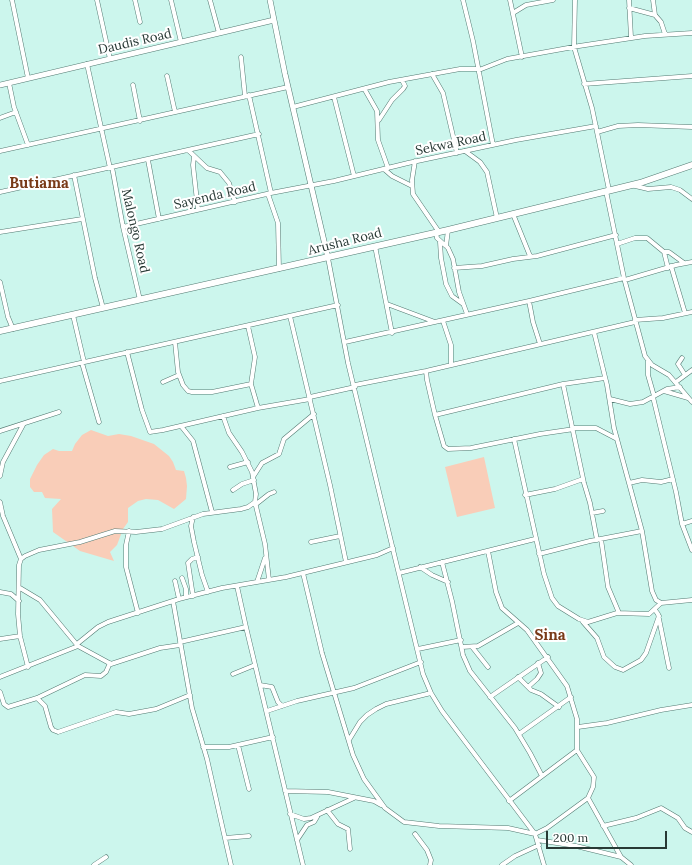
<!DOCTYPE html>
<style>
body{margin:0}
#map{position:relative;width:692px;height:865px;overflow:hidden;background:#ccf6ed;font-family:Lora,serif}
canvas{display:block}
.scale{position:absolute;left:546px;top:831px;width:121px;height:18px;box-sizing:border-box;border:2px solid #283935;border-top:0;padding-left:5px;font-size:12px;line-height:14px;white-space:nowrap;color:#283935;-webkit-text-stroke:3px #fff;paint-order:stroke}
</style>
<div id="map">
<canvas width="692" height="865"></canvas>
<div class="scale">200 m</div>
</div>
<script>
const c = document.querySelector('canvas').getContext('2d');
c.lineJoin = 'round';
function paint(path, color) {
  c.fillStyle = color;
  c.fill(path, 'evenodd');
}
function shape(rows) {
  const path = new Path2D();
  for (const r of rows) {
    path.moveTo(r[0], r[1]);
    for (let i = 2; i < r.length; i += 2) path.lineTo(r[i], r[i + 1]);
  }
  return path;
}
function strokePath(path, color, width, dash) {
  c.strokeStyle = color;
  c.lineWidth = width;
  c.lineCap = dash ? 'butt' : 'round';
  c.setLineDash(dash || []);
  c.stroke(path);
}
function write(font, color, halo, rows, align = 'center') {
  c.font = font + ' Lora,serif';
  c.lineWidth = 4;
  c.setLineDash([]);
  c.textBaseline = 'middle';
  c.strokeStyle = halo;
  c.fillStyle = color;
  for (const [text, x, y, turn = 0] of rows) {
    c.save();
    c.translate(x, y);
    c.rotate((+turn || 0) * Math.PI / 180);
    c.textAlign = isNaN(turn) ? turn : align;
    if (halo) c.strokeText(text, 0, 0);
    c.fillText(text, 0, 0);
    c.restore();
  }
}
const green = shape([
 [91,430,108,436,119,434,131,436,154,444,169,456,173,462,176,470,184,471,186,478,187,486,186,499,174,509,158,500,146,499,138,501,128,508,128,522,123,529,117,545,110,552,114,561,80,551,53,532,52,509,61,499,45,498,42,492,34,492,30,487,30,479,37,465,44,455,53,449,59,451,72,451,75,444,82,435],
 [484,457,495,508,457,517,445,467]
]);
const minor = shape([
 [12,0,28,78],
 [97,0,110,59],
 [135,0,140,22],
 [171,0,181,42],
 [210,0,219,33],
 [463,0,473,41,493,145],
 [510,0,522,57],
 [575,0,574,47,592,108,609,190],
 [629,0,631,37],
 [653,0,655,15],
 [629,8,655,15,661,22,665,34],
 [513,13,526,5,553,0],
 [241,57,245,96],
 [87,64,110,168],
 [479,70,507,59,579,46,645,36,692,33],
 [432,74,443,93,457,153],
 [167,76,175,112],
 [9,83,14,107,28,145],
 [584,84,692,76],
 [133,85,140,121],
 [365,90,377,111,378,140,388,168],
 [249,95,271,193],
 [334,97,354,176],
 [293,107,389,82,460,69,478,69],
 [0,118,16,112],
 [379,120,392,100,403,89,405,86,402,80],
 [597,132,618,126,638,125,692,127],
 [0,151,288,87],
 [189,151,207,168,220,172,229,183,235,202],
 [465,151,480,162,487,172,497,218],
 [194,157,193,165,198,210],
 [148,160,159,219],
 [415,161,412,180,413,194,439,232],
 [112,167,123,227,140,300],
 [384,169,392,176,412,186],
 [74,175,95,278,103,308],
 [631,185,648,189,671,187,680,190,692,199],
 [606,191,624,278,645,356,652,365,669,375,692,402],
 [0,192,259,134],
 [268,194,278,223,279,269],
 [513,214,530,256],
 [123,227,271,193,334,181,408,163,516,140,596,126],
 [0,232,82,219],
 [436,232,437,238,448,248,453,259,459,292,467,314],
 [440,242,441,258,446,284,452,296,463,304],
 [617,244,635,238,647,238,664,252,668,268],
 [375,246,392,333],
 [446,246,448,230],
 [664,252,669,252,684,263],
 [328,258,348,363,423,674,431,693,442,711,535,834,544,865],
 [671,266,685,313],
 [454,268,482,266,513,259,537,256,616,235],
 [625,280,676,265,692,262],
 [0,282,8,317,13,329],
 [529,301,533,322,540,344],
 [387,304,435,322],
 [73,315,84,362],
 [290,316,330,485,346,562],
 [635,320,663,318,692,312],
 [443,321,451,345,451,365],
 [248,326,255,357,251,384,258,408],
 [594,332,607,385,614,428,642,531,652,591,656,600,661,603,692,600],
 [175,342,178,372,183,385,188,391,192,392,212,392,251,384],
 [345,342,529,301,624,278],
 [127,352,142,410,150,432,163,430,258,408,310,399],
 [682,358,678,364,685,375],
 [648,361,648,375,654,396],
 [82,363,99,422],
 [426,371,427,380,435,415,444,446,448,449,471,448,540,434,574,429],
 [0,381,338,305],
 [163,382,179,375],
 [676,382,692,370],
 [563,384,584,483,590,503,597,540],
 [355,385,426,371,635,322],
 [664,391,688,398],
 [310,397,355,387],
 [653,397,676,492,682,524,692,550],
 [610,399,630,404,643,402,667,389,680,387],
 [435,415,563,384,605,378],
 [181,426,193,441,212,512],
 [573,428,596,428,617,439],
 [0,431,59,412],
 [514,439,544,574,552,598,558,606,579,619,588,622,617,613,649,614,661,603],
 [230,467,248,462],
 [0,476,3,462,23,425],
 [253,477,262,463,279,454,284,439,314,414],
 [629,483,642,480,661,482,673,479],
 [233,490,242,484,254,480],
 [525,495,555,489,583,479],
 [0,502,3,516,21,559],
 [255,502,265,544,269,580],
 [255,505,269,494,274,492],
 [592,513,603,511],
 [193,517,191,526,194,542,202,575,208,592],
 [682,524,692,521],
 [129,531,126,545,126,567,138,613],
 [601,539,608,587,619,613],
 [311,542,340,536],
 [539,554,590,541,642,531],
 [442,562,452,601,463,655,470,671,515,728,530,753,542,776],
 [420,567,432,575,448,582],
 [303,573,322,653,353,755,364,779,385,808,404,822,439,826,508,828,535,834,547,828,588,798,593,787,594,777,577,750,577,719,567,686,527,630,502,608,496,592,488,551],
 [399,573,535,539],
 [182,578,186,589,186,597],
 [175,581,179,599],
 [257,582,265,558],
 [237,586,246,627,303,865],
 [20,588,40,600,78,646,111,664,160,648,180,645],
 [0,592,11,594,19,601],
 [193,596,188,563,192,559,198,557],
 [173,601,192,708,207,759,231,865],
 [655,610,658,614,669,668],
 [583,622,597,638,604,657,615,667,623,670,641,660,646,653,659,616],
 [0,639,20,636],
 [180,642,246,627],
 [77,644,98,627,108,622,179,599,222,588,286,577,377,555,393,548],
 [462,647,478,646,518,623],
 [473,648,488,667],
 [418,649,461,640],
 [28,667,20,636,18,614,19,565,21,559,25,556,39,550,80,542,115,531,136,532,162,529,203,514,241,509,248,507,255,502,256,494,252,472,242,452,229,433,223,416],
 [233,674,255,665],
 [0,677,78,646],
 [518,677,531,690,541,694,559,707],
 [260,685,272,687,278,702,282,706],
 [528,687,537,679,541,673,538,663],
 [0,692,4,704,8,707,37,698,45,706,51,727,53,730,58,732,116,712,129,714,156,709,190,695],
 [490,697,548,657],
 [37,698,85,675,101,676,106,672,110,663],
 [267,711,297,701,354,688,421,662],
 [578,727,607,723,661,710,692,705],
 [519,734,571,697],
 [349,740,360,722,367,715,376,709,386,704,431,693],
 [238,745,249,789],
 [203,747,229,747,273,737],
 [285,791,328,792,374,801,381,805],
 [588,798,621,857],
 [509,801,577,750],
 [327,810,338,824,348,829,350,849],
 [290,814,304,819,311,818,354,798],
 [603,826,636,818,661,808,678,818,685,828,692,832],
 [415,834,427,850,431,860,430,865],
 [225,838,249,836],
 [297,840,307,825,314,822,317,817],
 [537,840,576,846,621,857,631,865],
 [94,865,106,857],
 [502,865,515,856,539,845]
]);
const tertiary = shape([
 [270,0,285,74,328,258],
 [0,85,274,20]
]);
const secondary = shape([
 [0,331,448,230,640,183,692,165]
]);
const streetNames = [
 ["Daudis Road",135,42,-13],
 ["Sekwa Road",451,144,-12],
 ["Sayenda Road",215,196,-13],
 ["Malongo Road",135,231,77],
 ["Arusha Road",345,242,-14]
];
const quarterNames = [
 ["Butiama",39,184],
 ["Sina",550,636]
];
paint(green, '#f9cdb8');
strokePath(minor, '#537a72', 5);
strokePath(tertiary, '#537a72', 6);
strokePath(secondary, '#537a72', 7);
strokePath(minor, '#fff', 4);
strokePath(tertiary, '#fff', 5);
strokePath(secondary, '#fff', 6);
write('13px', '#283935', '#fff', streetNames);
write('bold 15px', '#793a17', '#fff', quarterNames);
</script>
